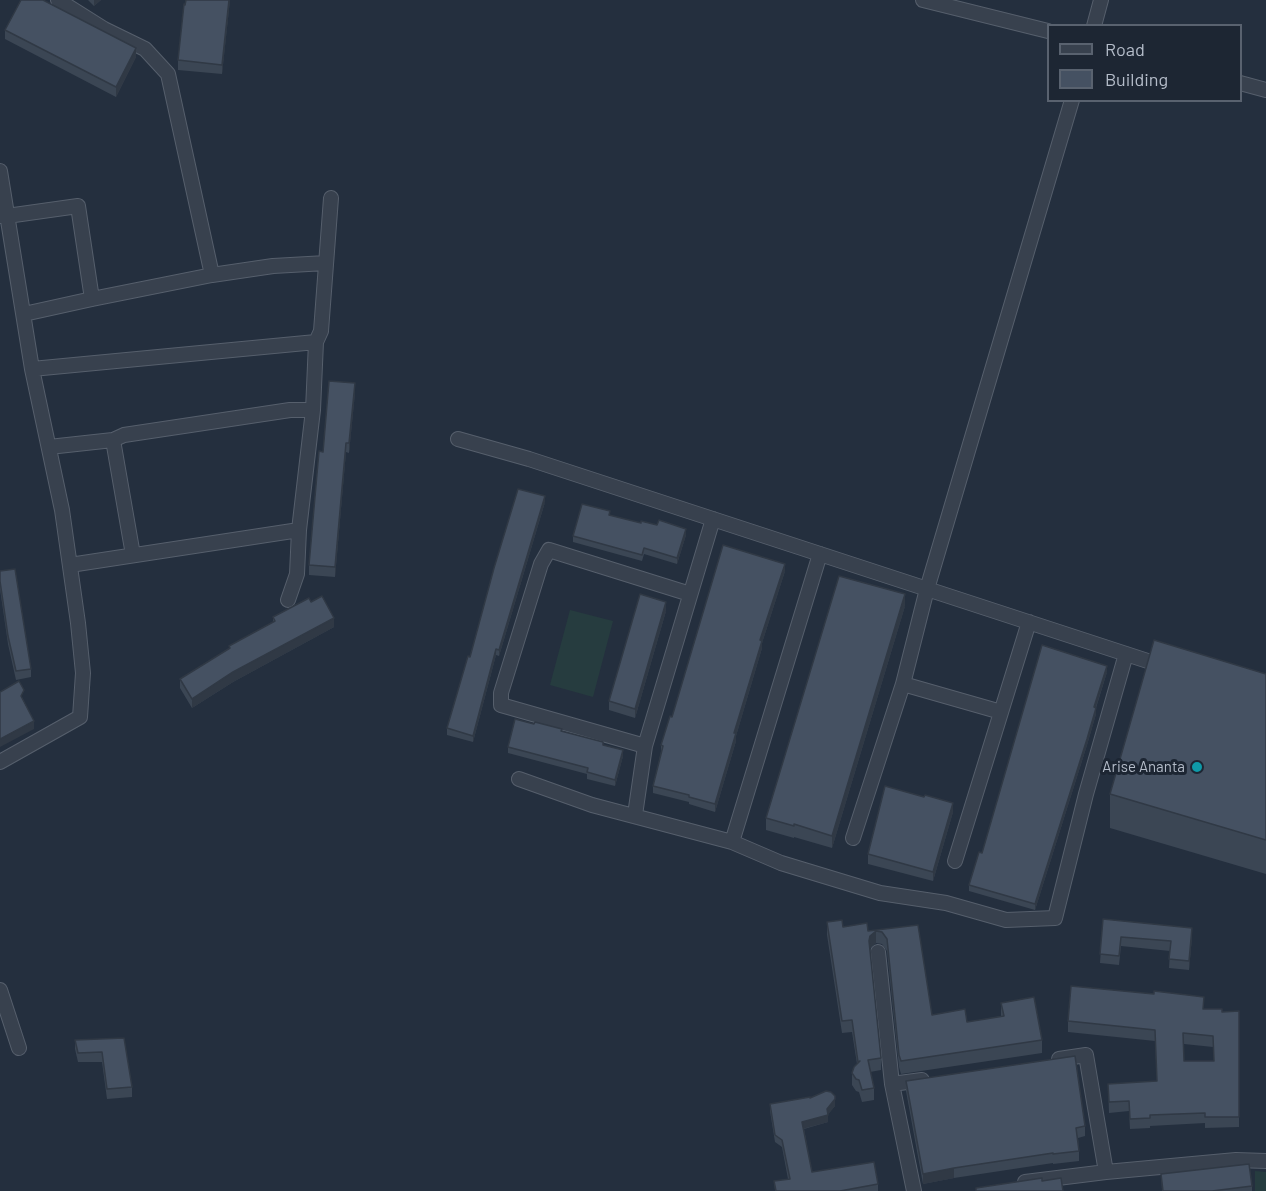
<!DOCTYPE html>
<style>
body{margin:0}
#map{position:relative;width:1266px;height:1191px;overflow:hidden;background:#242f3e;font-family:Barlow,sans-serif}
canvas{display:block}
.legend{position:absolute;left:1047px;top:24px;width:195px;height:78px;box-sizing:border-box;background:#1d2633;border:2px solid #59626f;margin:0;padding:8px 10px;list-style:none;font-size:18px;color:#b4bcc9}
.legend li{display:flex;align-items:center;gap:12px;height:30px}
.legend b{width:30px;border:2px solid #59626f}
</style>
<div id="map">
<canvas width="1266" height="1191"></canvas>
<ul class="legend">
<li><b style="height:8px;background:#38414e"></b>Road</li>
<li><b style="height:16px;background:#455162"></b>Building</li>
</ul>
</div>
<script>
const c = document.querySelector('canvas').getContext('2d');
c.lineJoin = 'round';
function paint(path, color) {
  c.fillStyle = color;
  c.fill(path, 'evenodd');
}
function shape(rows) {
  const path = new Path2D();
  for (const r of rows) {
    path.moveTo(r[0], r[1]);
    for (let i = 2; i < r.length; i += 2) path.lineTo(r[i], r[i + 1]);
  }
  return path;
}
function strokePath(path, color, width, dash) {
  c.strokeStyle = color;
  c.lineWidth = width;
  c.lineCap = dash ? 'butt' : 'round';
  c.setLineDash(dash || []);
  c.stroke(path);
}
function write(font, color, halo, rows, align = 'center') {
  c.font = font + ' Barlow,sans-serif';
  c.lineWidth = 6;
  c.setLineDash([]);
  c.textBaseline = 'middle';
  c.strokeStyle = halo;
  c.fillStyle = color;
  for (const [text, x, y, turn = 0] of rows) {
    c.save();
    c.translate(x, y);
    c.rotate((+turn || 0) * Math.PI / 180);
    c.textAlign = isNaN(turn) ? turn : align;
    if (halo) c.strokeText(text, 0, 0);
    c.fillText(text, 0, 0);
    c.restore();
  }
}
const green = shape([
 [570,610,613,621,593,697,550,685],
 [1255,1171,1266,1172,1266,1191,1255,1191]
]);
const street = shape([
 [58,0,104,29,145,49,168,74,212,275],
 [923,0,1048,31],
 [1094,26,1101,0],
 [1240,83,1266,90],
 [0,171,32,369,62,510,78,623,83,673,80,717,0,762],
 [0,216,7,216,78,206,92,299],
 [24,314,92,299,212,275,273,266,326,263],
 [32,369,316,342],
 [458,439,529,459,1166,667],
 [113,440,133,555],
 [49,447,113,440,124,435,290,410,313,410],
 [70,565,299,530],
 [288,600,297,574,299,530,313,410,316,342,321,331,331,198],
 [903,684,1001,712],
 [645,746,501,705,501,693,541,564,549,550,690,594],
 [519,779,592,805,732,842,781,863,880,893,946,903,1006,920,1055,918,1086,794,1126,654],
 [635,815,645,746,713,519],
 [853,838,903,684,927,589,1072,100],
 [732,842,820,554],
 [955,861,1029,622],
 [878,952,892,1084],
 [0,990,19,1048],
 [1059,1059,1086,1055,1106,1172,1236,1160,1266,1161],
 [1025,1182,1106,1172],
 [914,1191,892,1084,922,1080]
]);
const wall = shape([
 [88,0,101,0,94,6],
 [230,0,222,74,178,70,178,60,185,5],
 [5,30,136,57,116,97,5,39],
 [355,393,349,453,346,452,335,577,309,575,309,565,323,452],
 [545,502,499,656,496,655,473,742,447,735,447,728,470,657],
 [610,515,686,535,677,564,644,554,642,561,573,542,573,536],
 [0,571,31,669,31,677,16,680,8,644,0,589],
 [785,571,762,643,762,648,736,736,736,741,715,812,689,804,689,802,653,793,653,786,661,752,661,745,672,717],
 [311,602,334,627,233,682,192,708,180,688,180,679,229,649,229,646,273,622,273,617],
 [905,606,832,848,794,837,794,838,766,830,766,818],
 [666,611,635,718,609,710,609,701],
 [1107,672,1096,708,1096,714,1087,745,1035,910,969,891,969,885,982,853],
 [1266,674,1266,874,1110,828,1110,794],
 [562,731,603,745,623,756,615,786,587,779,587,774,508,753,508,747],
 [953,812,933,881,868,864,868,854],
 [1103,919,1192,937,1189,970,1169,968,1170,951,1121,946,1119,965,1100,963],
 [827,922,843,927,868,931,918,925,932,1015,967,1022,1001,1016,1001,1003,1042,1040,1042,1053,901,1074,899,1067,887,951,882,944,876,943,870,948,881,1058,881,1070,870,1072,874,1088,874,1100,862,1102,859,1092,856,1091,852,1085,852,1073,857,1064,852,1032,842,1033,827,935],
 [1204,1009,1222,1012,1239,1011,1239,1127,1205,1128,1205,1123,1150,1126,1150,1128,1130,1129,1129,1111,1109,1113,1108,1084,1157,1081,1155,1041,1068,1032,1068,1021],
 [1184,1044,1213,1047,1214,1061,1184,1061],
 [124,1038,132,1087,132,1097,107,1099,102,1062,78,1062,75,1049,75,1040],
 [906,1081,1085,1126,1085,1136,1078,1138,1079,1151,1079,1161,1053,1164,1053,1163,954,1178,923,1184,906,1091],
 [810,1098,835,1106,828,1114,828,1122,804,1129,812,1172,878,1184,878,1191,775,1191,774,1181,788,1179,782,1147,775,1142,770,1111,770,1104],
 [1161,1174,1252,1186,1252,1191,1162,1191]
]);
const shadedWall = shape([
 [94,0,101,0,94,6],
 [229,0,230,0,222,74,222,65],
 [136,48,136,57,116,97,116,87],
 [355,383,355,393,349,453,349,443],
 [346,443,346,452,335,577,335,567],
 [545,496,545,502,499,656,499,650],
 [686,529,686,535,677,564,677,558],
 [785,564,785,571,762,643,762,648,736,736,736,741,715,812,715,804,760,640],
 [905,594,905,606,832,848,832,836],
 [666,602,666,611,635,718,635,709],
 [334,618,334,627,233,682,192,708,192,699,233,672],
 [496,649,496,655,473,742,473,736],
 [1107,666,1107,672,1094,713,1094,707],
 [1096,708,1096,714,1087,745,1035,910,1035,904],
 [34,721,34,729,0,747,0,739],
 [623,750,623,756,615,786,615,780],
 [953,803,953,812,933,881,933,872],
 [1192,928,1192,937,1189,970,1189,961],
 [876,931,876,943,870,948,869,941,870,936],
 [835,1099,835,1106,827,1116,828,1115,828,1122,802,1129,802,1122,827,1109],
 [954,1168,954,1178,923,1184,923,1174]
]);
const building = shape([
 [21,0,43,0,136,48,116,87,5,30,21,0],
 [186,0,229,0,222,65,178,60,184,4,185,5,186,0],
 [329,381,355,383,349,443,346,443,335,567,309,565,319,451,323,452,329,381],
 [518,489,545,496,499,650,496,649,473,736,447,728,468,656,470,657,494,568,518,489],
 [582,504,610,511,609,515,641,523,641,521,657,525,659,520,686,529,677,558,644,548,642,555,573,536,582,504],
 [723,545,785,564,760,640,762,641,734,733,736,733,715,804,689,797,689,795,653,786,663,746,661,745,670,716,672,717,723,545],
 [15,569,31,669,16,671,8,636,0,581,0,571,15,569],
 [839,576,905,594,832,836,794,824,794,826,766,818,839,576],
 [640,594,666,602,635,709,609,701,640,594],
 [322,596,334,618,233,672,192,699,180,679,230,648,229,646,275,621,273,617,309,598,311,602,322,596],
 [1154,640,1266,674,1266,840,1110,794,1154,640],
 [1042,645,1107,666,1094,707,1096,708,1087,739,1035,904,969,885,979,852,982,853,1042,645],
 [19,681,24,690,21,696,34,721,0,739,0,692,19,681],
 [515,719,534,724,535,722,562,729,561,731,603,742,603,745,623,750,615,780,587,772,588,768,508,747,515,719],
 [885,786,924,797,925,795,953,803,933,872,868,854,885,786],
 [1103,919,1192,928,1189,961,1169,959,1171,941,1121,937,1119,956,1100,954,1103,919],
 [842,920,843,927,867,923,868,931,918,925,932,1015,965,1009,967,1022,1004,1016,1001,1003,1034,997,1042,1040,901,1061,899,1055,887,939,882,932,876,931,870,936,869,941,881,1058,868,1060,874,1088,862,1090,859,1080,856,1079,852,1073,854,1067,860,1061,858,1062,852,1020,842,1021,827,922,842,920],
 [1071,986,1154,994,1154,991,1204,997,1203,1009,1222,1009,1222,1012,1239,1011,1239,1117,1205,1117,1205,1113,1150,1115,1150,1118,1130,1119,1129,1101,1109,1102,1108,1084,1157,1081,1155,1030,1068,1021,1071,986],
 [1183,1033,1213,1036,1214,1061,1184,1061,1183,1033],
 [124,1038,132,1087,107,1089,102,1052,78,1053,75,1040,124,1038],
 [1075,1056,1085,1126,1076,1128,1079,1151,1053,1154,1053,1153,954,1168,923,1174,906,1081,1075,1056],
 [826,1091,831,1092,835,1096,835,1099,827,1109,828,1115,802,1122,812,1172,874,1162,878,1184,840,1191,776,1191,774,1181,790,1179,782,1140,775,1135,770,1104,810,1097,810,1098,826,1091],
 [1249,1164,1252,1186,1212,1191,1163,1191,1161,1174,1249,1164],
 [1042,1178,1042,1181,1061,1178,1063,1191,976,1191,976,1188,1042,1178]
]);
const markers = [
 [1197,767,6,"#0f9aa8"]
];
const poiNames = [
 ["Arise Ananta",1185,767]
];
paint(green, '#263c3f');
strokePath(street, '#565f6c', 16);
strokePath(street, '#38414e', 14);
paint(wall, '#3b4654');
paint(shadedWall, '#303945');
paint(building, '#455162');
strokePath(building, '#303945', 1.5);
for (const [x, y, r, color] of markers) {
  const dot = new Path2D();
  dot.arc(x, y, r, 0, 2 * Math.PI);
  c.fillStyle = color;
  c.fill(dot);
  strokePath(dot, '#1d2633', 2);
}
write('15px', '#b4bcc9', '#1d2633', poiNames, 'right');
</script>
